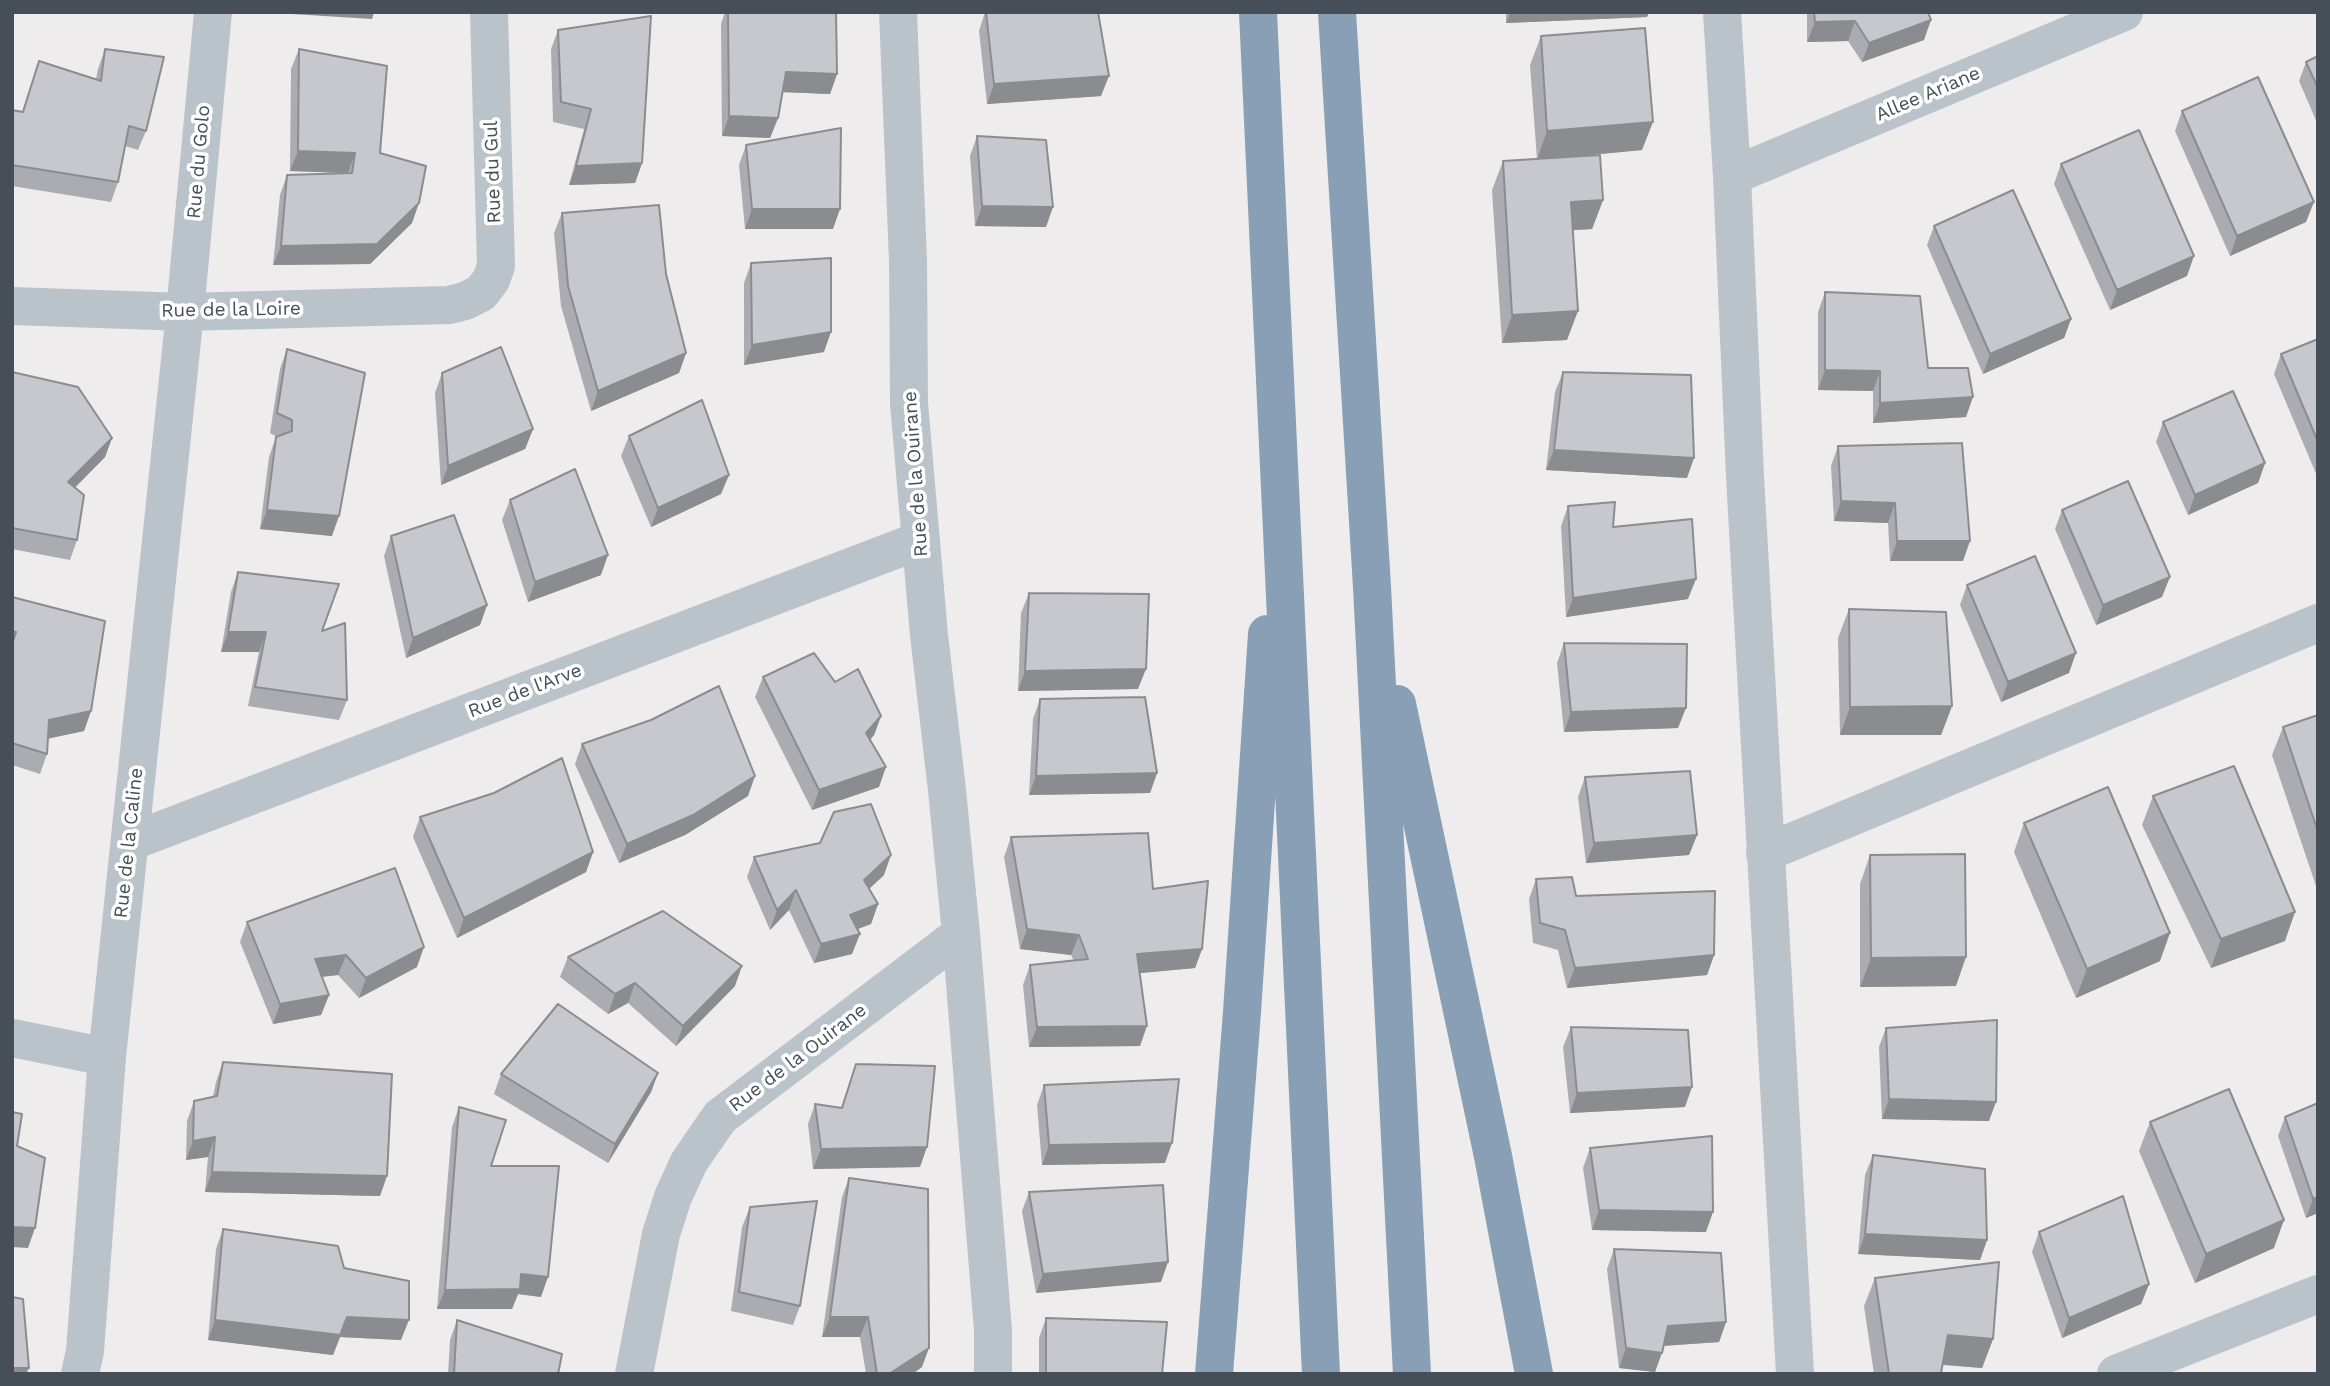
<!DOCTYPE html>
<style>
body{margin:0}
#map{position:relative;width:2330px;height:1386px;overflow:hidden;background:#eeecec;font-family:"Work Sans",sans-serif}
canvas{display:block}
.frame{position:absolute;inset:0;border:14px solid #464f57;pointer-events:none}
</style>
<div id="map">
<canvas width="2330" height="1386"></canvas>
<div class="frame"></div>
</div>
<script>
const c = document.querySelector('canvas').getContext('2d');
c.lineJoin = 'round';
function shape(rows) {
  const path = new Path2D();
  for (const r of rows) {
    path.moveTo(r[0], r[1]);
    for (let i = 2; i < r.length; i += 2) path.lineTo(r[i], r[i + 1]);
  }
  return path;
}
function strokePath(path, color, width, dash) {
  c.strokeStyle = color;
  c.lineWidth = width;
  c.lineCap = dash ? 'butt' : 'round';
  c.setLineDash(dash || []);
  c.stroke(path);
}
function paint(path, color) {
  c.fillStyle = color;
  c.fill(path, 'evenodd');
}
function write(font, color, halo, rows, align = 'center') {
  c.font = font + ' "Work Sans",sans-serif';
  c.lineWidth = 7;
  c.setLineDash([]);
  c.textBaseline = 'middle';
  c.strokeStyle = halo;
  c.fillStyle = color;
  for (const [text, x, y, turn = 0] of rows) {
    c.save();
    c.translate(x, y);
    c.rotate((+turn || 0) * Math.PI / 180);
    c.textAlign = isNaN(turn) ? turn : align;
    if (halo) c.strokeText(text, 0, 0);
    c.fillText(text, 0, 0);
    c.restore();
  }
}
const street = shape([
 [898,12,908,261,909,403,929,635,947,790,961,934,993,1330,993,1374],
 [1722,12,1732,176,1745,476,1795,1374],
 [1732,176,2124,12],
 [12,306,185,312,449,305,465,301,481,293,491,280,496,266,489,12],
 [130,842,921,540],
 [1765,853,2318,623],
 [12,1038,107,1057],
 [80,1374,85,1351,107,1057,185,312,213,12],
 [634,1374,661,1234,673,1197,689,1162,720,1117,961,934],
 [2116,1374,2318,1294]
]);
const highway = shape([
 [1258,12,1321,1374],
 [1337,12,1372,587,1412,1374],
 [1397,704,1493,1156,1534,1374],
 [1214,1374,1242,1012,1267,634]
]);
const wall = shape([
 [725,12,836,12,837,74,830,94,783,92,778,118,770,138,722,136,721,24],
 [985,12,1098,12,1101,96,987,104,979,31],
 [1506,12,1649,12,1647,17,1506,23],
 [1807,12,1928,12,1924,40,1862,62,1848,41,1807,42],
 [558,30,642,163,635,183,569,185,584,129,553,122,551,49],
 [1541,36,1642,150,1569,157,1603,200,1592,229,1572,230,1567,340,1502,343,1492,190,1503,161,1537,159,1530,65],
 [105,49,146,131,138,150,125,146,118,182,111,202,12,186,12,110,22,112,39,61,96,79,98,69],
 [299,49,380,153,412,223,370,264,273,265,280,195,287,175,346,173,290,171,291,69],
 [2318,56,2318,125,2299,81,2306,62],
 [2182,111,2306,222,2230,256,2175,131],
 [977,136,1046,227,975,226,970,156],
 [746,145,833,229,745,229,739,165],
 [2061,164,2187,276,2110,310,2054,184],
 [562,213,666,274,686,353,679,373,591,411,561,306,554,233],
 [1934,226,2071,319,2064,338,1983,374,1927,245],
 [751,263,824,352,744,365,744,283],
 [1825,292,1928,368,1966,417,1873,423,1873,391,1818,390,1818,312],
 [2318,339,2318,476,2317,476,2274,374,2281,354],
 [287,349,332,536,260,529,269,457,276,437,277,437,270,433,280,369],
 [12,372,112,438,105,457,75,488,77,540,70,560,12,549],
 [1563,372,1687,478,1546,470,1555,392],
 [442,373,533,429,525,449,441,485,435,393],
 [2163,422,2265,463,2258,483,2188,515,2156,442],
 [629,436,721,494,651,527,621,456],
 [1838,446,1963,561,1890,561,1888,523,1834,521,1831,466],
 [510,500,601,575,528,602,502,520],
 [1568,506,1613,527,1688,599,1566,617,1561,526],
 [2062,510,2162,597,2096,625,2055,529],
 [391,536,487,605,480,625,406,658,384,556],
 [238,572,322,631,347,700,339,720,248,706,259,652,221,652,231,592],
 [1967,585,2069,673,2001,702,1960,605],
 [1029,593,1138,689,1018,691,1021,613],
 [12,597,91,711,84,731,48,738,47,754,40,774,12,765],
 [1849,609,1952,706,1941,735,1840,735,1838,638],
 [1564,643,1678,728,1564,732,1557,663],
 [763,677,835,682,881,716,874,735,870,740,879,787,812,810,755,697],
 [1040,699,1157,773,1150,793,1029,795,1033,719],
 [2318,715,2318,892,2272,755,2283,727],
 [582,744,748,796,685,835,619,863,575,764],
 [1585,777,1697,835,1689,855,1586,863,1578,797],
 [2153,796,2285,941,2211,968,2142,825],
 [420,817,593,852,586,872,457,938,413,837],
 [2024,823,2160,961,2076,998,2014,852],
 [1011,837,1153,889,1202,949,1195,968,1140,973,1140,1046,1029,1047,1023,985,1030,965,1074,961,1071,955,1020,949,1004,857],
 [1870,855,1956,986,1860,987,1860,884],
 [754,857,884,875,869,889,878,904,871,924,857,929,852,954,814,963,789,910,770,930,747,877],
 [1536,879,1714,955,1707,975,1567,988,1558,950,1533,943,1529,899],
 [247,922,417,967,359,998,338,975,322,977,329,995,321,1015,273,1024,240,942],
 [568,957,735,986,676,1046,628,1003,608,1014,560,977],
 [1571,1027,1685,1107,1570,1113,1563,1047],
 [1886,1028,1989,1121,1882,1119,1879,1047],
 [223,1062,380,1196,205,1192,208,1157,186,1160,187,1121,194,1101,213,1097,216,1082],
 [856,1064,920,1167,813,1169,808,1124,815,1104,841,1108],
 [658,1073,651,1092,608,1163,494,1094,501,1074],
 [1044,1085,1165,1163,1042,1165,1037,1105],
 [2318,1103,2318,1213,2306,1218,2278,1136,2285,1117],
 [459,1107,541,1297,518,1294,512,1309,437,1309,452,1127],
 [2150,1122,2274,1248,2195,1283,2139,1151],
 [1590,1148,1706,1232,1592,1230,1583,1168],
 [1873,1155,1987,1240,1980,1260,1858,1254,1865,1175],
 [849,1178,922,1367,912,1374,866,1374,860,1337,822,1337,842,1197],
 [1029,1192,1161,1282,1036,1293,1022,1211],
 [750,1207,800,1306,793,1325,731,1311,742,1227],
 [223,1229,344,1268,401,1340,340,1337,333,1355,208,1340,216,1249],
 [2039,1232,2149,1284,2141,1304,2062,1338,2032,1252],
 [1614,1249,1726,1322,1719,1342,1663,1346,1655,1372,1619,1368,1607,1269],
 [1875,1278,1993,1339,1982,1368,1942,1365,1940,1374,1874,1374,1864,1306],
 [1046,1318,1162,1374,1039,1374,1039,1338],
 [457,1320,558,1374,448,1374,450,1340]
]);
const shadedWall = shape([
 [293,12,374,12,372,19,292,14],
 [1510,12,1649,12,1647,17,1506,23],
 [1931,20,1924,40,1862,62,1869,43],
 [1855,21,1848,41,1807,42,1815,22],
 [786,72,837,74,830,94,779,92],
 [1109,76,1101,96,987,104,994,84],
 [729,116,778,118,770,138,722,136],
 [1653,122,1642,150,1537,160,1547,131],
 [298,151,355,153,348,173,290,171],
 [642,163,635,183,569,185,576,166],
 [1603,200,1592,229,1560,231,1571,202],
 [2314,202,2306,222,2230,256,2237,236],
 [419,203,412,223,370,264,273,265,281,246],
 [982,206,1053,207,1046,227,975,226],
 [752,209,840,209,833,229,745,229],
 [2194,256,2187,276,2110,310,2117,290],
 [1578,311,1567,340,1502,343,1512,315],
 [2071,319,2064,338,1983,374,1990,354],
 [831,332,824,352,744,365,752,345],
 [686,353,679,373,591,411,598,391],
 [1825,370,1880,371,1873,391,1818,390],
 [1973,397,1966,417,1873,423,1880,403],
 [533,429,525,449,441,485,448,466],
 [112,438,105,457,60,502,68,482],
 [1554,450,1694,458,1687,478,1546,470],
 [2265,463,2258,483,2188,515,2195,495],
 [729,475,721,494,651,527,658,508],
 [1841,501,1895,503,1888,523,1834,521],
 [267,510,339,516,332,536,260,529],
 [1897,541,1970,541,1963,561,1890,561],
 [608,555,601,575,528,602,535,582],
 [2170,577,2162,597,2096,625,2103,605],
 [1696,579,1688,599,1566,617,1573,598],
 [487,605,480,625,406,658,413,638],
 [228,632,266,632,259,652,221,652],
 [2076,653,2069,673,2001,702,2008,682],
 [1146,669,1138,689,1018,691,1025,671],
 [1952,706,1941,735,1840,735,1850,707],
 [1686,708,1678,728,1564,732,1571,712],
 [91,711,84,731,42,740,49,720],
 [881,716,874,735,859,753,866,733],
 [886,767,879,787,812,810,819,790],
 [1157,773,1150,793,1029,795,1036,776],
 [755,776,748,796,685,835,619,863,627,844],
 [1697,835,1689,855,1586,863,1594,843],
 [593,852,586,872,457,938,464,918],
 [891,855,884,875,857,900,864,880],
 [796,890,789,910,770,930,777,910],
 [878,904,871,924,842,935,850,915],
 [2295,912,2285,941,2211,968,2221,939],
 [1027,929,1079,935,1071,955,1020,949],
 [2170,933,2160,961,2076,998,2087,969],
 [860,934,852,954,814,963,821,944],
 [424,947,417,967,359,998,366,978],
 [1202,949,1195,968,1130,974,1137,954],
 [346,955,338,975,308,978,315,959],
 [1714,955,1707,975,1567,988,1575,968],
 [1966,957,1956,986,1860,987,1871,958],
 [742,966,735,986,676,1046,683,1026],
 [635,983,628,1003,608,1014,615,994],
 [329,995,321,1015,273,1024,280,1004],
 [1147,1026,1140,1046,1029,1047,1037,1027],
 [658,1073,651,1092,608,1163,615,1144],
 [1692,1087,1685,1107,1570,1113,1577,1093],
 [1889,1099,1996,1102,1989,1121,1882,1119],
 [215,1137,208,1157,186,1160,193,1141],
 [1172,1143,1165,1163,1042,1165,1049,1145],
 [927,1147,920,1167,813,1169,821,1149],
 [212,1172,387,1176,380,1196,205,1192],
 [2318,1197,2318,1213,2306,1218,2313,1199],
 [1599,1210,1713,1212,1706,1232,1592,1230],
 [2284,1220,2274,1248,2195,1283,2206,1254],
 [12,1227,35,1228,28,1248,12,1247],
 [1865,1234,1987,1240,1980,1260,1858,1254],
 [1168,1262,1161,1282,1036,1293,1043,1274],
 [521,1274,548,1277,541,1297,518,1294,512,1309,437,1309,445,1290],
 [2149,1284,2141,1304,2062,1338,2069,1318],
 [347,1317,409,1320,401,1340,340,1337,333,1355,208,1340,215,1320],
 [830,1317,868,1317,860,1337,822,1337],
 [1726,1322,1719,1342,1661,1346,1668,1326],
 [1948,1335,1993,1339,1982,1368,1938,1364],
 [929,1348,922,1367,912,1374,889,1374],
 [1626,1348,1662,1353,1655,1372,1619,1368],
 [12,1368,29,1368,26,1374,12,1374]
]);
const building = shape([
 [728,12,836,12,837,74,786,72,778,118,729,116,728,12],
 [986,12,1098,12,1109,76,994,84,986,12],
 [1814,12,1928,12,1931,20,1869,43,1855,21,1815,22,1814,12],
 [651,16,642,163,576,166,591,109,561,102,558,30,651,16],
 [1645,28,1653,122,1547,131,1541,36,1645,28],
 [105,49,164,57,146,131,129,126,118,182,12,165,12,110,23,112,39,61,101,81,105,49],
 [299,49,387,66,380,153,426,166,419,203,377,244,281,246,287,175,352,173,355,153,298,151,299,49],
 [2318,56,2318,88,2306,62,2318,56],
 [2258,77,2314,202,2237,236,2182,111,2258,77],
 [841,128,840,209,752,209,746,145,841,128],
 [2139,130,2194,256,2117,290,2061,164,2139,130],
 [977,136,1046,140,1053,207,982,206,977,136],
 [1600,155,1603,200,1571,202,1578,311,1512,315,1503,161,1600,155],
 [2013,190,2071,319,1990,354,1934,226,2013,190],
 [659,205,666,274,686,353,598,391,568,286,562,213,659,205],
 [831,258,831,332,752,345,751,263,831,258],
 [1825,292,1920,296,1928,368,1968,368,1973,397,1880,403,1880,371,1825,370,1825,292],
 [2318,339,2318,442,2281,354,2318,339],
 [501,347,533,429,448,466,442,373,501,347],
 [287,349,365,373,339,516,267,510,276,437,292,431,292,420,277,413,287,349],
 [12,372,78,387,112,438,68,482,84,495,77,540,12,528,12,372],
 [1563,372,1691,375,1694,458,1554,450,1563,372],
 [2233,391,2265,463,2195,495,2163,422,2233,391],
 [702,400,729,475,658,508,629,436,702,400],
 [1962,443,1970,541,1897,541,1895,503,1841,501,1838,446,1962,443],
 [575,469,608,555,535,582,510,500,575,469],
 [2128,481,2170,577,2103,605,2062,510,2128,481],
 [1615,502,1613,527,1692,519,1696,579,1573,598,1568,506,1615,502],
 [454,515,487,605,413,638,391,536,454,515],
 [2035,556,2076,653,2008,682,1967,585,2035,556],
 [238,572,339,584,322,631,345,623,347,700,255,687,266,632,228,632,238,572],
 [1029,593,1149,594,1146,669,1025,671,1029,593],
 [12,597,105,621,91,711,49,720,47,754,12,743,12,645,16,632,12,631,12,597],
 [1849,609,1946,612,1952,706,1850,707,1849,609],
 [1564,643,1687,644,1686,708,1571,712,1564,643],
 [814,653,835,682,858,669,881,716,866,733,886,767,819,790,763,677,814,653],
 [719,686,755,776,693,815,627,844,582,744,651,720,719,686],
 [1145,697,1157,773,1036,776,1040,699,1145,697],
 [2318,715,2318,832,2283,727,2318,715],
 [562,758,593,852,464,918,420,817,494,793,562,758],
 [2234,766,2295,912,2221,939,2153,796,2234,766],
 [1690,771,1697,835,1594,843,1585,777,1690,771],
 [2108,787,2170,933,2087,969,2024,823,2108,787],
 [871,804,891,855,864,880,878,904,850,915,860,934,821,944,796,890,777,910,754,857,820,843,834,812,871,804],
 [1148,833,1153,889,1208,881,1202,949,1137,954,1147,1026,1037,1027,1030,965,1088,959,1079,935,1027,929,1011,837,1148,833],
 [1965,854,1966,957,1871,958,1870,855,1965,854],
 [395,868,424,947,366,978,346,955,315,959,329,995,280,1004,247,922,395,868],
 [1572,877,1576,896,1715,891,1714,955,1575,968,1565,930,1540,923,1536,879,1572,877],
 [663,911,742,966,683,1026,635,983,615,994,568,957,663,911],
 [558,1004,658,1073,615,1144,501,1074,558,1004],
 [1997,1020,1996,1102,1889,1099,1886,1028,1997,1020],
 [1571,1027,1688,1030,1692,1087,1577,1093,1571,1027],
 [223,1062,392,1074,387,1176,212,1172,215,1137,193,1141,194,1101,217,1096,223,1062],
 [856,1064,935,1066,927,1147,821,1149,815,1104,842,1108,856,1064],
 [1179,1079,1172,1143,1049,1145,1044,1085,1179,1079],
 [2229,1089,2284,1220,2206,1254,2150,1122,2229,1089],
 [2318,1103,2318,1197,2313,1199,2285,1117,2318,1103],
 [459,1107,506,1120,491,1166,559,1166,548,1277,521,1274,520,1289,445,1290,459,1107],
 [12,1112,22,1114,17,1146,45,1158,35,1228,12,1227,12,1112],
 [1712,1136,1713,1212,1599,1210,1590,1148,1712,1136],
 [1873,1155,1985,1169,1987,1240,1865,1234,1873,1155],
 [849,1178,928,1189,929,1348,889,1374,877,1374,868,1317,830,1317,849,1178],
 [1163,1185,1168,1262,1043,1274,1029,1192,1163,1185],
 [2123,1196,2149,1284,2069,1318,2039,1232,2123,1196],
 [817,1201,800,1306,739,1292,750,1207,817,1201],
 [223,1229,338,1246,344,1268,409,1281,409,1320,347,1317,340,1335,215,1320,223,1229],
 [1614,1249,1721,1253,1726,1322,1668,1326,1662,1353,1626,1348,1614,1249],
 [1999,1262,1993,1339,1948,1335,1941,1373,1889,1374,1875,1278,1999,1262],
 [12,1297,23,1299,29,1368,12,1368,12,1297],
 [1046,1318,1167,1322,1162,1374,1046,1374,1046,1318],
 [457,1320,562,1354,558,1374,454,1374,457,1320]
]);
const streetNames = [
 ["Allee Ariane",1928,94,-23],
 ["Rue du Golo",199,162,-85],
 ["Rue du Gul",493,172,-92],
 ["Rue de la Loire",231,310,-1],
 ["Rue de la Ouirane",916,474,-94],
 ["Rue de l'Arve",525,691,-21],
 ["Rue de la Caline",129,843,-84],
 ["Rue de la Ouirane",798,1058,-37]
];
strokePath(street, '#bbc3ca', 38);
strokePath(highway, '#889fb6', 38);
paint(wall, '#abacb1');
paint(shadedWall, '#8b8c90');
paint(building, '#c7c8ce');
strokePath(building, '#8b8c90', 2);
write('19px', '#464f57', '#fff', streetNames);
</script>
